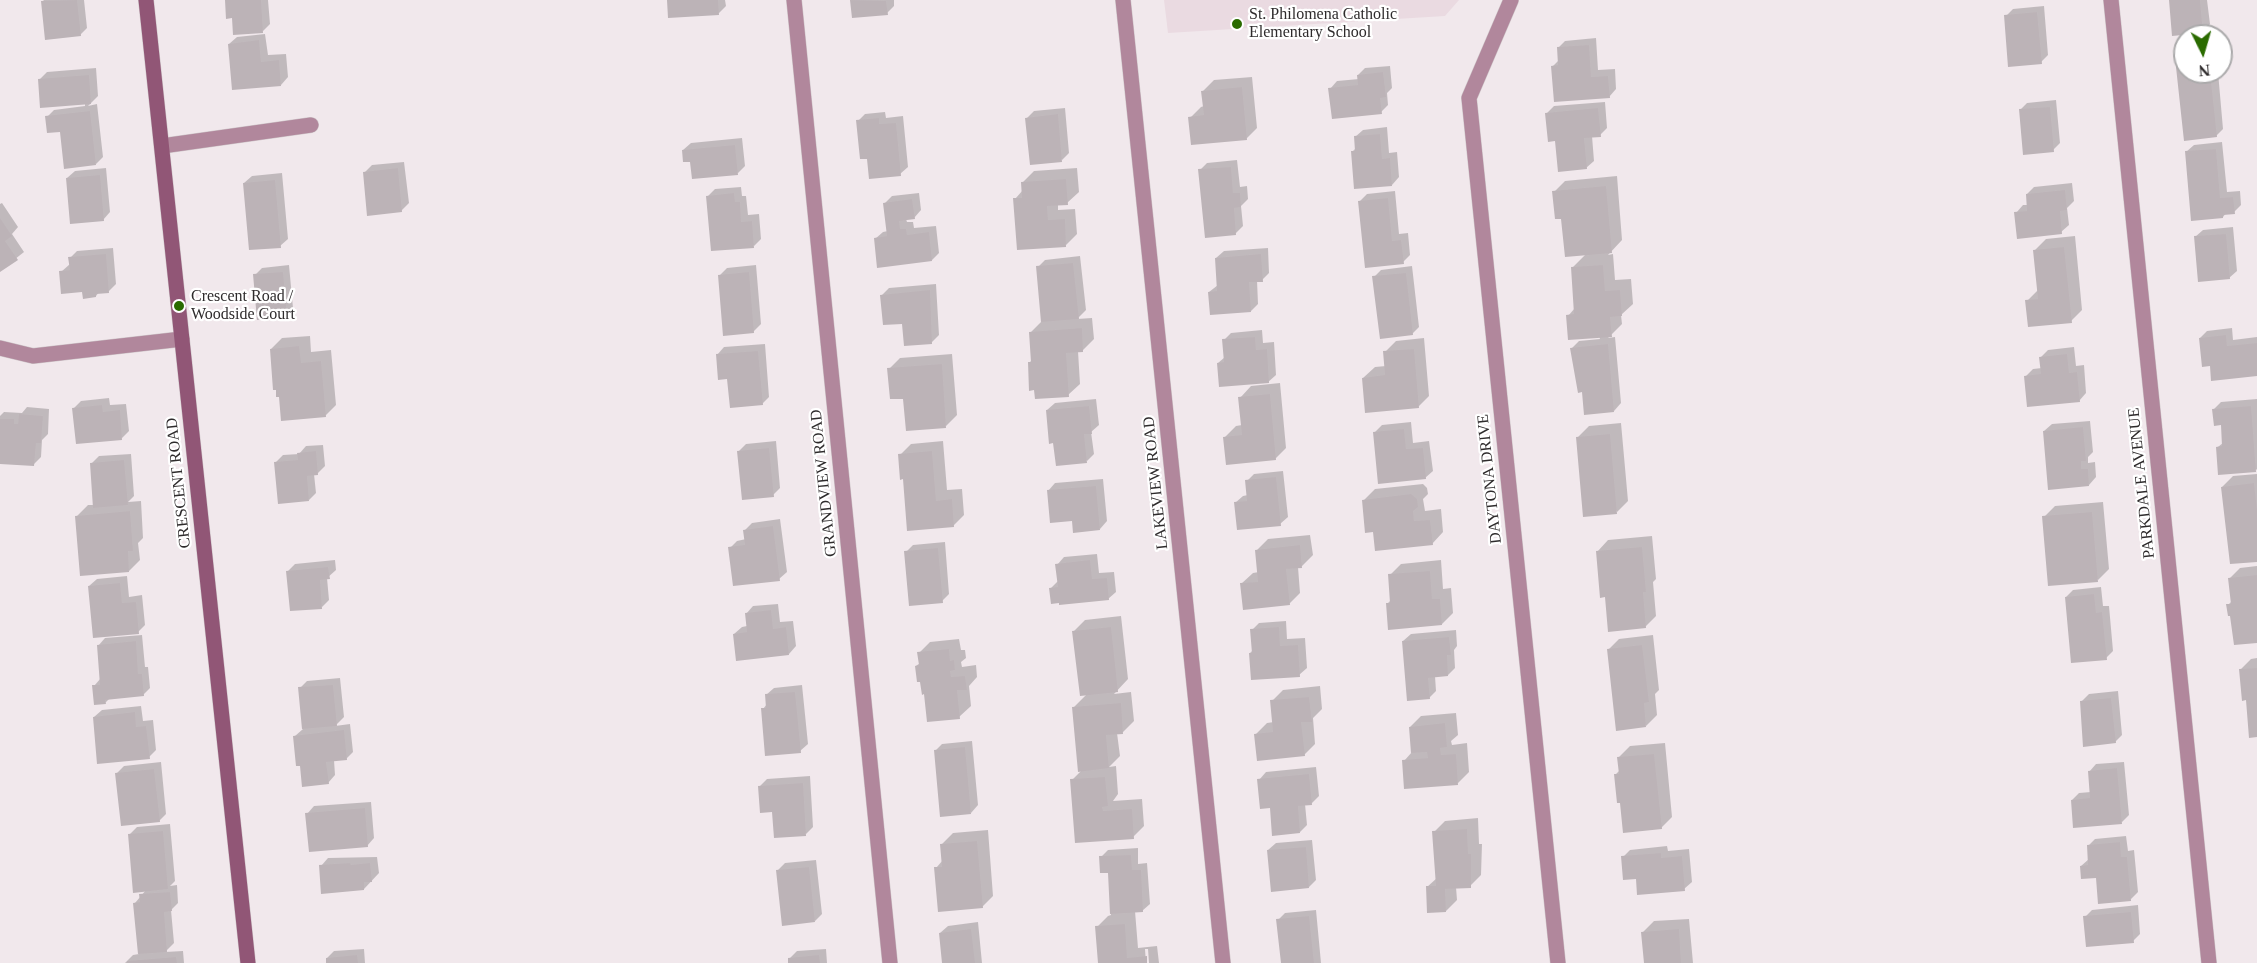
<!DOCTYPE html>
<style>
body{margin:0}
#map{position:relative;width:2257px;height:963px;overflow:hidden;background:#f1e8ec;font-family:"Times New Roman",serif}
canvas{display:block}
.north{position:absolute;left:2173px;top:24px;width:60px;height:60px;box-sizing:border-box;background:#fff;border:2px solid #abaaab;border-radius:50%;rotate:175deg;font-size:16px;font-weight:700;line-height:24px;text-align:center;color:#2e2b2c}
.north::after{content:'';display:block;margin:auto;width:21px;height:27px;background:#2a6b00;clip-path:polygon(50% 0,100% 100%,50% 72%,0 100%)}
</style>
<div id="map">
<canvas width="2257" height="963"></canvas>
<div class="north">N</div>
</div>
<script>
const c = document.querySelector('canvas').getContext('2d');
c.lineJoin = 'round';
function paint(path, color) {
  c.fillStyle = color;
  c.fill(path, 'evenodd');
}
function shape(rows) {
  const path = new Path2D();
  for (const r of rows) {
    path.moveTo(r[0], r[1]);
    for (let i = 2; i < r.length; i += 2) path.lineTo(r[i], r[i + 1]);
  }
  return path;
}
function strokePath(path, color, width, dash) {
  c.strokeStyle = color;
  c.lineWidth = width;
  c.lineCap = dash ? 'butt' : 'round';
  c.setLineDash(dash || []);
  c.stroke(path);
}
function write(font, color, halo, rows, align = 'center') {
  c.font = font + ' "Times New Roman",serif';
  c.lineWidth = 4.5;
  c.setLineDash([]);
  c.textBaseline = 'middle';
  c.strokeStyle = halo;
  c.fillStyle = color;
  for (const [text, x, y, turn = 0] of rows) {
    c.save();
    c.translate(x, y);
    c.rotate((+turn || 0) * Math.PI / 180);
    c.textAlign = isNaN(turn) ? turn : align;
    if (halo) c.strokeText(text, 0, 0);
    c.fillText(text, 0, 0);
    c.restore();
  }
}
const built = shape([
 [1164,0,1459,0,1445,16,1168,33]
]);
const shadow = shape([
 [44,0,84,0,87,28,80,35,43,1],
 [226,0,268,0,270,24,263,31,233,17],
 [669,0,725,0,726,6,719,13],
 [852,0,894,0,894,6,887,13,853,17],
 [2170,0,2207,0,2210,24,2203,32],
 [2044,6,2048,55,2041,62,2006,16,2013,9],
 [265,34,268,55,286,54,288,77,281,85,229,44,237,37],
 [1596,38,1598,70,1615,69,1616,89,1609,97,1553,66,1559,60,1558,48,1565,41],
 [2185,61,2185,72,2218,72,2223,129,2216,136,2178,68],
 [1390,66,1392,88,1387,93,1388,105,1381,112,1330,89,1337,81,1359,79,1358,75,1365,68],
 [96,68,98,96,88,106,97,104,103,157,96,164,47,117,54,110,85,106,85,103,40,79,47,72],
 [1252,77,1257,128,1246,139,1190,118,1201,107,1204,106,1203,91,1214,80],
 [2056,100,2060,143,2053,150,2020,110,2027,103],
 [1605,102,1607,128,1600,135,1592,136,1594,161,1586,168,1557,140,1547,113,1554,106],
 [1065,108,1069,153,1062,160,1027,118,1034,111],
 [885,112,886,118,903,116,908,167,900,174,868,157,858,121,865,114],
 [1387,127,1389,153,1397,152,1399,177,1392,185,1352,152,1356,148,1355,137,1363,130],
 [742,138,745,166,738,173,692,160,683,150,691,143],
 [2222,142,2227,192,2240,191,2241,205,2234,212,2226,213,2223,217,2186,152,2194,145],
 [1237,160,1240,187,1247,186,1248,199,1241,206,1243,226,1235,234,1200,170,1207,163],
 [404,162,409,203,401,211,365,172,372,165],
 [106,168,110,212,103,220,67,178,75,171],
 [1077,168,1079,192,1067,203,1058,204,1058,210,1075,209,1077,234,1066,245,1015,199,1023,190,1023,182,1034,171],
 [282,173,288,239,280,246,244,183,252,176],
 [1617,176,1622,240,1608,255,1613,254,1615,280,1631,279,1633,304,1621,315,1622,324,1608,338,1615,337,1621,403,1614,411,1584,391,1572,348,1579,341,1600,339,1599,336,1568,316,1575,308,1572,268,1586,254,1563,217,1554,192,1565,181],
 [2072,183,2074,201,2067,208,2069,225,2061,232,2016,213,2023,205,2028,205,2027,194,2034,187],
 [741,187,742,196,746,196,748,215,759,214,761,239,754,246,708,196,715,189],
 [1395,191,1399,234,1408,233,1410,255,1403,262,1360,201,1367,194],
 [919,193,921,210,914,218,906,219,907,222,913,222,914,228,936,226,939,253,932,260,875,239,883,232,888,231,885,203,892,196],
 [2,203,18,227,12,234,24,252,0,271,0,204],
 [2233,227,2237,271,2229,278,2195,237,2203,230],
 [2075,236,2082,310,2071,321,2027,301,2039,289,2035,250,2046,239],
 [113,248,116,284,108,292,99,292,96,296,83,291,61,272,70,264,70,258,77,251],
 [1268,248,1269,273,1262,280,1257,280,1258,304,1251,311,1209,292,1218,285,1216,258,1224,251],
 [1080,256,1086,310,1077,319,1092,318,1094,339,1082,351,1078,351,1080,384,1068,395,1036,389,1029,363,1033,359,1031,332,1043,320,1038,267,1045,260],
 [289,265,293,308,286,315,255,275,262,268],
 [756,265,761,324,753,332,720,275,727,268],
 [1412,266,1419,327,1412,334,1374,277,1381,270],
 [936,284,939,335,932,342,903,322,882,295,889,288],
 [2232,328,2233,340,2257,337,2257,374,2200,338,2207,331],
 [1262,330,1263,343,1274,342,1276,375,1267,383,1218,363,1225,357,1224,340,1231,333],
 [310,336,311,352,331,350,336,405,325,416,280,395,271,349,282,338],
 [1424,338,1429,396,1418,407,1363,378,1375,367,1386,366,1385,352,1396,341],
 [765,344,769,397,762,404,729,377,717,355,724,347],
 [2074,347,2076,366,2084,365,2086,393,2079,401,2026,376,2033,369,2042,368,2041,357,2048,350],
 [952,354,957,415,946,426,905,397,889,369,900,358],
 [1280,383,1286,448,1275,459,1225,437,1236,426,1242,425,1240,398,1251,386],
 [109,398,110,405,126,404,129,431,122,438,74,408,81,401],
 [1096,399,1099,425,1091,432,1094,454,1087,461,1047,410,1055,403],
 [2257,399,2257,469,2256,470,2218,447,2224,442,2222,424,2214,409,2221,402],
 [27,407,49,409,48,434,42,440,41,457,34,464,0,462,0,416,4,412,22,413],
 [2090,421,2093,452,2088,457,2088,463,2095,462,2096,477,2089,485,2044,431,2052,424],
 [1411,422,1413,443,1429,441,1433,471,1425,478,1375,432,1382,425],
 [1621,423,1628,501,1617,512,1578,437,1589,426],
 [776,441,780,488,773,495,738,452,746,444],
 [943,441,947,490,962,489,964,515,953,526,905,478,900,455,911,444],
 [323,445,325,466,317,474,314,474,316,493,309,500,276,462,283,455,299,454,306,446],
 [131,454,134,496,128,502,141,501,143,538,138,543,140,560,129,571,77,516,88,505,95,505,91,464,99,456],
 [1283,471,1288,517,1280,524,1235,503,1243,496,1248,495,1247,481,1254,474],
 [2257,474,2257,560,2222,487,2233,476],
 [1103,479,1107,521,1100,529,1048,491,1055,483],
 [1423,484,1427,488,1428,494,1423,499,1425,511,1441,509,1443,532,1432,544,1375,530,1364,500,1375,489],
 [2103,502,2109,569,2098,580,2044,517,2055,506],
 [780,519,787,572,779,579,730,548,737,541,746,539,745,530,752,523],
 [1310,535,1313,555,1302,566,1298,567,1300,593,1289,604,1241,584,1253,573,1259,572,1257,550,1268,539],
 [1652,536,1656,579,1653,582,1656,616,1645,627,1607,596,1597,552,1608,540],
 [945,542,949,594,942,601,906,552,913,545],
 [1097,554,1099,573,1114,572,1116,592,1108,599,1050,589,1059,580,1057,565,1064,557],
 [335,560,336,570,327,578,329,600,322,607,288,571,295,564],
 [1441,560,1443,589,1451,588,1453,613,1442,624,1387,604,1392,599,1390,575,1401,564],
 [2257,566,2257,641,2232,614,2228,605,2232,601,2229,579,2240,568],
 [127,576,129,597,142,595,145,625,138,632,89,586,97,579],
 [2101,587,2103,606,2109,606,2113,651,2106,658,2066,597,2073,590],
 [778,604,780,622,793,621,796,646,789,654,734,634,742,627,747,626,746,614,753,606],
 [1121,616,1128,679,1114,694,1131,692,1134,721,1123,732,1117,733,1120,756,1109,767,1116,766,1118,794,1113,801,1142,799,1144,826,1133,837,1076,842,1072,780,1082,770,1073,708,1087,694,1074,631,1085,620],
 [1286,621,1287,639,1305,638,1307,668,1299,675,1250,653,1253,650,1252,630,1259,623],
 [1456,630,1457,646,1454,650,1455,668,1448,675,1435,676,1436,691,1429,698,1403,641,1411,634],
 [142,635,145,667,148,667,150,688,143,695,110,698,105,703,94,686,101,678,98,646,105,638],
 [1653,635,1659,690,1655,694,1657,715,1646,726,1608,650,1619,639],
 [959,639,961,650,965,650,966,658,961,662,962,667,976,665,977,677,969,686,971,706,959,717,926,693,916,666,920,663,919,653,930,642],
 [2257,658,2257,736,2240,670,2251,659],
 [340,678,344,717,335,726,350,724,353,752,346,759,334,760,335,775,328,783,301,764,295,736,303,729,300,688,307,681],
 [802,685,808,744,800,751,763,709,767,704,766,695,774,688],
 [1320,686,1322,709,1313,718,1315,744,1304,755,1256,734,1267,723,1274,722,1272,701,1283,690],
 [2118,691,2122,735,2115,742,2081,702,2089,694],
 [141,706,143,721,153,720,156,750,149,757,94,717,102,710],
 [1456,713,1458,735,1451,741,1452,745,1467,743,1469,772,1458,783,1404,761,1412,752,1410,727,1421,716],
 [972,741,978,805,971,813,935,751,942,744],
 [1665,743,1672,817,1661,828,1622,801,1615,775,1620,770,1619,757,1630,746],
 [161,762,166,814,159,821,117,773,124,766],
 [2124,762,2129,815,2122,822,2072,800,2079,793,2091,792,2089,772,2096,764],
 [1316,767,1319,796,1311,804,1305,804,1307,825,1300,832,1271,806,1259,780,1266,772],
 [810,776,813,827,806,834,774,811,760,786,767,779],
 [371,802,374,838,367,846,307,814,314,806],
 [1478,818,1479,844,1482,844,1481,875,1470,886,1456,887,1457,900,1446,911,1427,887,1437,878,1434,832,1445,821],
 [170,824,175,881,170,886,177,885,178,903,171,910,174,943,165,952,183,951,184,963,125,963,133,955,139,954,135,903,146,890,130,834,137,827],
 [988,830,993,896,982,907,936,868,943,860,942,844,953,833],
 [2126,836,2128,851,2134,850,2138,892,2131,899,2081,866,2089,859,2088,846,2095,839],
 [1312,840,1316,880,1309,887,1268,850,1276,843],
 [1667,846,1668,851,1689,849,1692,882,1684,889,1638,878,1623,857,1630,850],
 [1138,848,1138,864,1147,863,1150,904,1142,911,1135,911,1138,948,1157,946,1159,963,1149,963,1148,949,1145,949,1146,963,1100,963,1097,927,1108,916,1111,915,1109,871,1101,857,1108,850],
 [377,857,379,873,364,889,321,866,328,858],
 [816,860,822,914,815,921,778,870,785,863],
 [2138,905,2140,934,2133,941,2085,917,2092,910],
 [1316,910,1321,963,1282,963,1278,920,1285,913],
 [1689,919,1693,963,1645,963,1643,932,1654,921],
 [978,922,982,963,943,963,940,933,948,926],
 [364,949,365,963,328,963,327,958,334,951],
 [826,949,827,963,790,963,790,958,797,951]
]);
const building = shape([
 [77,0,81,36,45,40,41,1],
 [225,0,261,0,263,33,233,35,232,18,226,19],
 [667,0,718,0,719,15,668,18],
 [850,0,886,1,888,15,852,18],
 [2169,0,2200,0,2203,33,2172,36],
 [2037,12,2042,64,2008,67,2004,15],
 [259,40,261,62,279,60,281,86,232,90,228,44],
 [1589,45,1591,77,1608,76,1610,98,1554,102,1551,66,1558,65,1557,47],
 [2176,67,2185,67,2185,72,2210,72,2217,137,2184,141],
 [1383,72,1386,97,1380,98,1382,114,1332,119,1328,88,1358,85,1357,75],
 [89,75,91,104,40,108,38,79],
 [1242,87,1247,140,1191,145,1188,117,1204,115,1201,91],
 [2050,107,2054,152,2023,155,2019,109],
 [1598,108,1601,137,1584,138,1587,169,1558,172,1555,141,1548,142,1545,113],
 [90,111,96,165,64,169,60,132,47,133,45,116],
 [1058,114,1062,162,1030,165,1025,118],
 [879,118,879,124,896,123,901,176,869,179,867,159,860,159,856,120],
 [1380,134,1382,159,1390,158,1392,186,1354,189,1351,151,1355,151,1354,136],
 [735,145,738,175,692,179,690,162,683,162,682,150],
 [2216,149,2220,198,2233,197,2235,214,2223,215,2223,218,2191,221,2185,151],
 [1231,167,1233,193,1240,193,1241,207,1234,208,1236,235,1205,238,1198,169],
 [398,168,402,212,367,216,363,172],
 [100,175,104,221,70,224,66,178],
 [1066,179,1068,205,1047,206,1048,220,1065,219,1066,247,1017,250,1013,198,1022,198,1021,182],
 [275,180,281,248,249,250,243,183],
 [1606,186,1612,253,1565,257,1561,219,1555,219,1552,191],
 [2065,190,2067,210,2060,211,2062,234,2017,239,2014,212,2027,211,2026,194],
 [734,193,735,202,740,202,741,222,752,221,754,248,711,251,706,196],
 [1388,198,1392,241,1401,240,1404,264,1365,268,1358,201],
 [912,199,915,219,899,221,900,229,906,229,907,235,929,232,932,261,877,268,874,238,887,236,883,203],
 [0,218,12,236,5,241,18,260,0,272],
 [2226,234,2230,279,2198,282,2194,236],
 [2064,247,2072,323,2028,327,2025,300,2038,299,2033,250],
 [106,254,109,293,96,294,96,297,83,299,82,292,61,294,59,271,70,270,68,257],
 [1261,254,1263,282,1249,282,1251,312,1210,315,1208,292,1217,291,1215,258],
 [1073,263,1079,319,1041,322,1036,266],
 [1603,265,1605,291,1620,290,1622,316,1610,317,1612,337,1568,340,1566,315,1574,314,1571,267],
 [283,272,287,317,257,320,253,274],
 [749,272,754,333,723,336,718,275],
 [1406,273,1413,335,1380,339,1372,276],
 [930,290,932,344,904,346,902,324,883,325,880,295],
 [1082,328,1083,352,1066,353,1069,397,1035,399,1034,390,1029,391,1028,362,1031,362,1029,332],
 [2226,335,2227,346,2257,343,2257,376,2211,381,2210,366,2202,367,2199,338],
 [1255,337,1256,350,1267,349,1269,383,1219,387,1217,363,1224,362,1222,339],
 [1608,344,1614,412,1584,415,1582,392,1578,393,1570,348],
 [299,346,301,363,321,361,326,417,281,421,279,397,276,397,276,390,273,390,270,349],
 [1414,349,1419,408,1365,413,1362,378,1385,375,1383,351],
 [758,351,763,405,730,408,727,379,718,380,716,354],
 [2067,354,2069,373,2077,372,2080,402,2027,407,2024,376,2041,374,2039,357],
 [942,364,946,428,906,431,903,399,890,399,887,368],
 [1270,394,1276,460,1226,465,1223,437,1242,435,1238,397],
 [102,405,103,412,120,410,122,440,76,444,72,408],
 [1089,406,1092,434,1084,434,1087,463,1056,466,1053,443,1049,444,1046,410],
 [2251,406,2256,472,2218,475,2216,447,2222,446,2221,425,2214,426,2212,409],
 [19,414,43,416,41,443,36,443,34,466,0,464,0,419,14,419,14,424,18,424],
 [2083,427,2086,461,2081,461,2081,469,2088,469,2089,486,2048,490,2043,431],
 [1404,429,1406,449,1423,448,1426,479,1378,484,1373,432],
 [1610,434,1617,514,1583,517,1576,437],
 [769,448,774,497,742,500,737,451],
 [316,451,318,475,307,476,309,501,278,504,274,462,298,460,297,453],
 [932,451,936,501,952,499,954,527,907,531,903,479,900,480,898,454],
 [124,460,128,505,93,508,90,463],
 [1276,477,1281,526,1237,530,1234,502,1247,501,1245,480],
 [2254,483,2257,509,2257,562,2230,564,2221,487],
 [1096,486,1100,530,1073,533,1072,521,1050,523,1047,490],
 [1411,494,1417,499,1418,507,1413,511,1414,521,1430,520,1433,545,1375,551,1373,532,1365,533,1362,500],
 [130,511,133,551,128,551,129,572,80,576,75,516],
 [2092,512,2098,582,2048,586,2042,516],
 [773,526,780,581,733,586,728,547,745,545,743,530],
 [1300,545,1302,568,1286,569,1290,605,1243,610,1240,583,1258,582,1255,550],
 [1642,547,1646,592,1643,592,1646,628,1608,632,1605,597,1600,598,1596,551],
 [938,548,943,603,909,606,904,551],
 [1090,560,1092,579,1107,578,1109,600,1059,605,1059,603,1051,604,1049,588,1058,587,1055,564],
 [328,567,330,579,320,580,322,609,290,611,286,571],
 [1430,571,1432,599,1440,599,1442,625,1388,630,1386,603,1390,603,1388,574],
 [2257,575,2257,643,2234,645,2230,616,2228,616,2226,604,2231,604,2228,578],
 [120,583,122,603,136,602,139,634,93,638,88,586],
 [2094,594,2096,613,2102,612,2107,660,2071,663,2065,597],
 [771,610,773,629,786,627,789,655,736,661,733,634,747,632,745,613],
 [1111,627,1118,692,1080,696,1072,631],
 [1279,627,1280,646,1298,645,1300,677,1251,680,1249,653,1252,653,1250,629],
 [1449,637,1451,655,1447,655,1448,676,1428,678,1430,699,1407,701,1402,641],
 [136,641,138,674,142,674,144,696,105,700,106,704,94,705,92,685,100,685,97,645],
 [1642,645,1649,702,1644,703,1646,727,1616,731,1607,649],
 [949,649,950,661,954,660,955,670,950,671,951,677,965,676,967,690,957,690,960,719,927,722,924,694,922,695,920,682,917,682,915,666,919,665,917,652],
 [2257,668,2257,737,2249,738,2246,700,2242,701,2239,669],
 [333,685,337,726,302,729,298,687],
 [795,692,801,753,765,756,761,708,766,708,765,694],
 [1309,697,1312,722,1301,722,1305,756,1257,761,1254,734,1273,732,1270,700],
 [2111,698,2116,743,2083,747,2080,701],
 [1121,703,1123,734,1106,735,1109,768,1078,772,1072,707],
 [135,712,136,727,146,726,150,759,97,764,93,717],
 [1445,723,1447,747,1440,748,1441,755,1456,754,1458,785,1404,789,1402,760,1428,758,1427,752,1411,753,1409,727],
 [344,730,347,760,326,762,329,784,302,787,300,766,296,766,293,736],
 [965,747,971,814,940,817,934,750],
 [1654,754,1662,829,1623,833,1620,803,1617,803,1614,774,1619,774,1617,757],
 [2117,768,2122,824,2073,828,2071,800,2090,798,2088,771],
 [154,769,160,822,121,826,115,773],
 [1309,774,1312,805,1298,806,1300,833,1272,836,1270,808,1260,809,1257,779],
 [1105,777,1108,806,1102,807,1103,811,1132,809,1134,839,1075,843,1070,779],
 [803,783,806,836,774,838,772,812,760,813,758,786],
 [365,808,368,847,309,852,305,813],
 [1467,829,1468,854,1471,854,1471,888,1445,889,1446,912,1427,913,1426,886,1436,886,1432,831],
 [163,831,168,889,133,893,128,834],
 [977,841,983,908,938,912,934,867,942,867,940,844],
 [2120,842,2121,857,2127,857,2131,901,2098,904,2096,878,2081,879,2080,866,2088,865,2087,845],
 [1306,847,1309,888,1271,892,1267,850],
 [1661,853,1661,858,1682,856,1685,891,1637,895,1636,879,1623,880,1621,856],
 [1131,855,1132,870,1141,870,1143,912,1110,914,1108,873,1100,873,1099,856],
 [350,863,351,865,370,863,372,882,364,882,364,890,321,894,319,865],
 [809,867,815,922,782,926,776,870],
 [170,892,172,911,164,912,167,952,138,954,133,903,140,902,139,894],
 [2131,912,2134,943,2086,947,2083,916],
 [1309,916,1314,963,1281,963,1276,919],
 [1125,924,1127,958,1147,956,1147,963,1098,963,1095,926],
 [971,929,975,963,942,963,939,933],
 [1679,929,1681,963,1644,963,1641,932],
 [357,955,358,963,326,963,326,958],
 [819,955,820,963,788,963,788,958],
 [176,957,177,963,127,963,127,961]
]);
const street = shape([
 [794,0,890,963],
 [1123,0,1223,963],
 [1511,0,1469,98,1558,963],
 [2111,0,2209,963],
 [162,146,311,125],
 [0,348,33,356,182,339]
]);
const secondary = shape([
 [146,0,248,963]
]);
const markers = [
 [1237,24,6,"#2a6b00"],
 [179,306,6,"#2a6b00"]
];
const poiNames = [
 ["St. Philomena Catholic",1249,15],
 ["Elementary School",1249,33],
 ["Crescent Road /",191,297],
 ["Woodside Court",191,315]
];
const streetNames = [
 ["DAYTONA DRIVE",1490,479,-96],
 ["CRESCENT ROAD",179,483,-96],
 ["GRANDVIEW ROAD",824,483,-96],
 ["LAKEVIEW ROAD",1156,483,-96],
 ["PARKDALE AVENUE",2142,483,-96]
];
paint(built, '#eadae1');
paint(shadow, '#0003');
paint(building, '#bcb3b7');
strokePath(street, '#cec6c9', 16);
strokePath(secondary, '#cec6c9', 16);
strokePath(street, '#b1879c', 15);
strokePath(secondary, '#915676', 15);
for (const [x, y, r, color] of markers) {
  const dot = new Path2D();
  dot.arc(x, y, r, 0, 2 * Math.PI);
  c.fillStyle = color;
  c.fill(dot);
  strokePath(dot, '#fff', 2);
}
write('16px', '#2e2b2c', '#fff', poiNames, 'left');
write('16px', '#2e2b2c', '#fff', streetNames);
</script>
